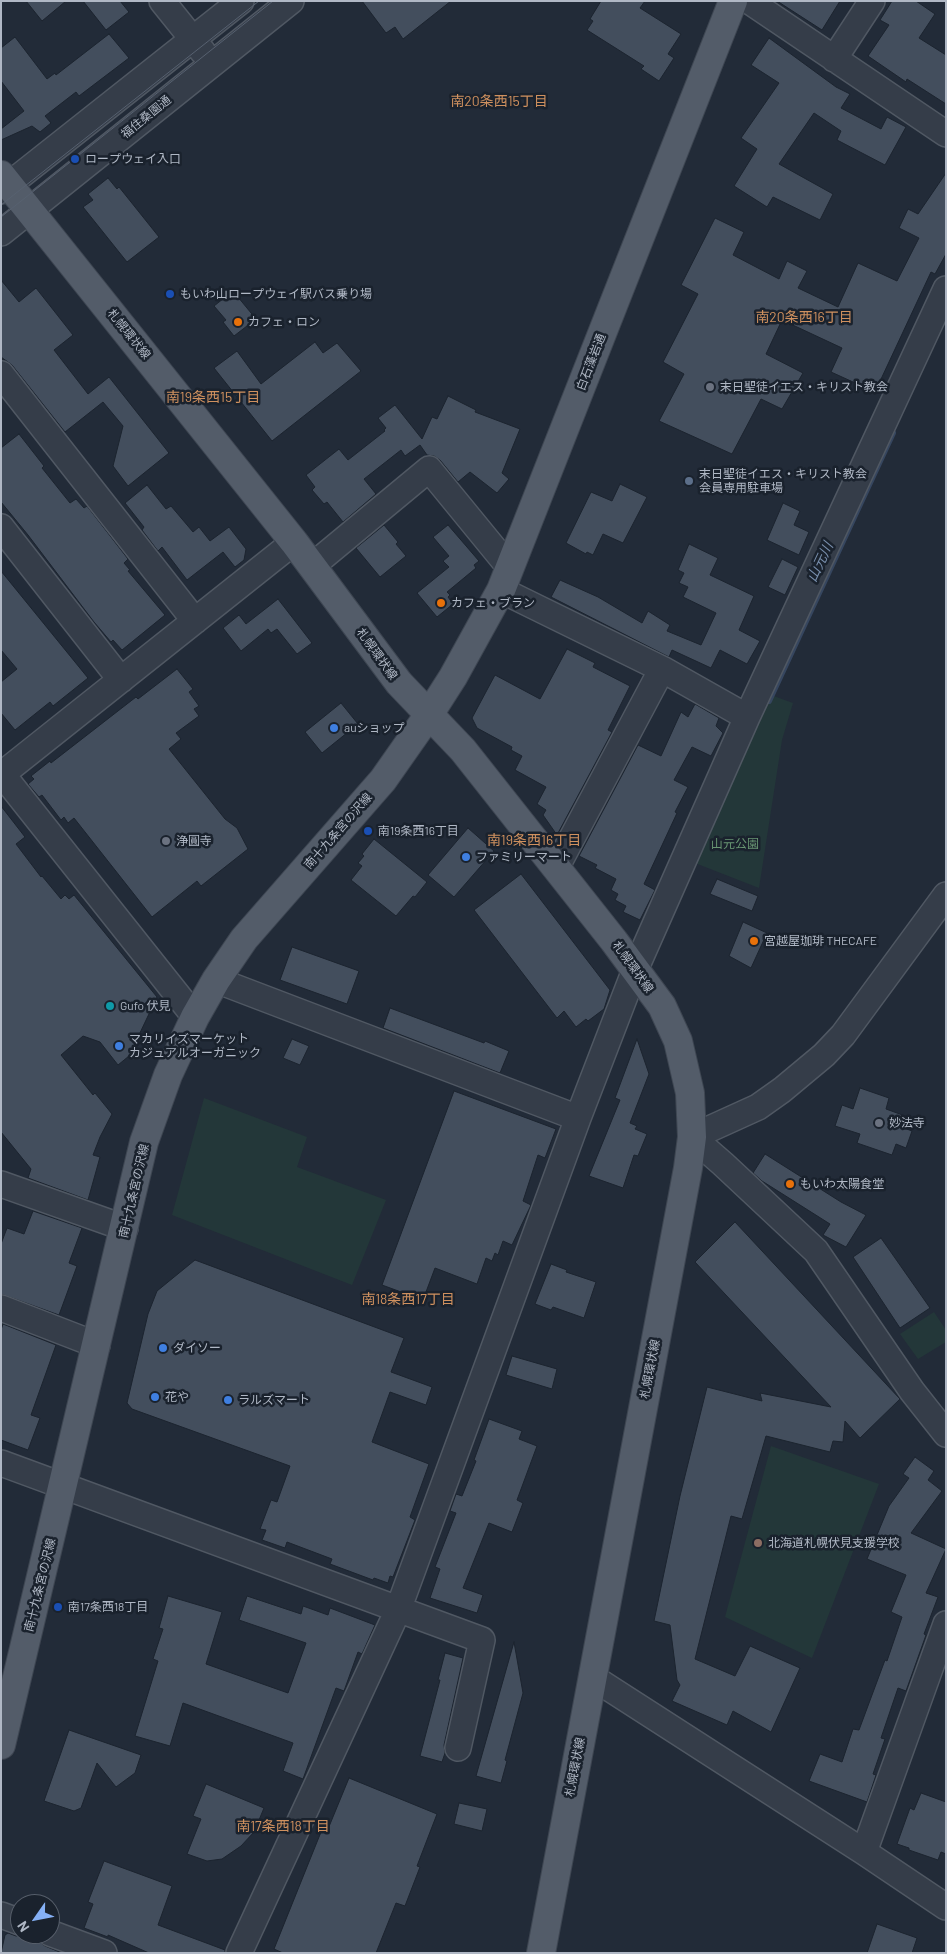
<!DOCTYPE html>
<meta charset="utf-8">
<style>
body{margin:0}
#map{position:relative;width:947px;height:1954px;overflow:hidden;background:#222b38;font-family:Barlow,sans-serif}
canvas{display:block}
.frame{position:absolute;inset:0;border:2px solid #b0b8c5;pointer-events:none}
.north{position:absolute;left:10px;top:1894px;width:50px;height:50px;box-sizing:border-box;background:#1a222d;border:1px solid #565e6a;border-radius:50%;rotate:237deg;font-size:14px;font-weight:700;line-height:20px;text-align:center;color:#b0b8c5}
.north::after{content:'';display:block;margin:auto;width:18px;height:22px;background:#85b0f5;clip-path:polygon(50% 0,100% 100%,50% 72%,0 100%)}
</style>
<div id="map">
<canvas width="947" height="1954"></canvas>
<div class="frame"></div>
<div class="north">N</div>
</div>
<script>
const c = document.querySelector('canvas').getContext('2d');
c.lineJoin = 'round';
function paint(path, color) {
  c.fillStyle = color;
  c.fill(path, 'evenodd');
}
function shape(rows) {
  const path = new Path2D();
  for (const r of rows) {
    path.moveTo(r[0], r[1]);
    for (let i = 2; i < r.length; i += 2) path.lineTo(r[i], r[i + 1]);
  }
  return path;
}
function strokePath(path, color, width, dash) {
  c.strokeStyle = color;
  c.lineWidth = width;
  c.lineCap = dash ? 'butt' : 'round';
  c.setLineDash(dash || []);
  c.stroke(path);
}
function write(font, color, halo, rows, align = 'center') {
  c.font = font + ' Barlow,"Noto Sans JP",sans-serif';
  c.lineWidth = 5;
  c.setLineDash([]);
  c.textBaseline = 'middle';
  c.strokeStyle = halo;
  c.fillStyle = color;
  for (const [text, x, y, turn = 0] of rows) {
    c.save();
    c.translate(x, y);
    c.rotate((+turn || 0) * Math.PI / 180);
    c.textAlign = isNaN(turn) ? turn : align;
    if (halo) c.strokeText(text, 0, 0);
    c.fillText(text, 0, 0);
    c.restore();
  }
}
const green = shape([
 [768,694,793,703,782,740,759,888,695,863],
 [204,1098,307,1137,297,1167,386,1200,352,1285,172,1215],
 [934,1312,946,1330,946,1342,918,1359,900,1334],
 [771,1446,879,1484,812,1658,725,1617]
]);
const stream = shape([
 [769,701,893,433]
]);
const building = shape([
 [26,1,66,1,42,21,26,1],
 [83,1,120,1,129,12,106,30,83,1],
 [362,1,451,1,403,39,395,27,386,33,362,1],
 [601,1,645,1,640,8,681,34,668,54,674,58,659,81,641,69,644,66,587,30,593,21,590,19,601,1],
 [777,1,840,1,822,30,777,1],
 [892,1,916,1,935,14,919,38,946,55,946,104,907,79,906,82,868,56,889,25,880,20,892,1],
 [109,34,129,58,79,96,76,92,45,116,51,123,40,132,32,126,1,140,1,129,24,111,1,81,1,48,15,37,47,79,55,73,56,75,109,34],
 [769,38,836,87,850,94,841,108,881,129,887,117,906,127,885,165,837,140,841,131,814,113,779,164,833,194,820,220,773,197,767,207,734,186,757,149,741,138,779,83,751,65,769,38],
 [946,173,946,254,935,274,931,272,875,392,831,372,842,348,782,320,766,354,803,373,782,409,761,399,732,454,659,421,684,374,663,362,698,294,681,285,715,218,744,232,733,255,779,279,787,261,807,271,798,288,838,307,858,263,897,281,919,238,899,228,908,209,918,214,946,173],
 [108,178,117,189,119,187,159,237,127,262,83,207,93,200,88,194,108,178],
 [1,280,19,302,36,288,73,335,54,350,88,394,109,377,169,453,128,486,113,466,123,426,103,402,65,432,12,365,1,357,1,280],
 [233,291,256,319,234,336,223,322,226,320,214,306,233,291],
 [315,342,323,353,337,343,361,371,272,441,214,368,237,351,261,384,315,342],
 [448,396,476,410,475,412,520,429,502,473,509,479,497,493,470,472,458,482,440,460,434,456,427,455,420,445,405,456,401,450,364,479,376,494,343,522,327,502,324,504,312,490,315,487,306,475,339,449,348,460,385,431,384,430,386,428,378,418,395,405,422,439,432,417,437,419,448,396],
 [19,434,44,466,42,468,70,503,76,499,84,508,87,506,128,559,124,563,130,570,128,571,165,615,122,650,113,640,111,642,94,622,28,535,1,502,1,448,19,434],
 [620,484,647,497,623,543,603,534,593,555,587,552,586,554,566,543,591,492,612,501,620,484],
 [147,485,166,509,171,506,193,532,199,527,210,541,229,527,246,549,244,560,235,567,223,552,187,580,162,547,158,551,142,530,144,527,125,503,147,485],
 [783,503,800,511,794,525,809,532,799,555,767,540,783,503],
 [384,525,398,542,396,544,406,556,380,577,356,548,384,525],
 [448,525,479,561,474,565,476,568,447,592,450,595,448,597,453,604,437,617,417,593,449,567,443,561,449,556,433,537,448,525],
 [689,544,718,558,710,575,754,596,739,630,760,641,747,664,720,650,711,668,672,650,669,657,551,597,560,580,598,597,642,623,648,611,670,625,667,631,701,645,716,613,683,597,688,587,679,583,684,573,678,570,689,544],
 [782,559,798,567,785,595,768,587,782,559],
 [1,571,88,678,53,706,50,702,15,730,1,713,1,682,17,669,1,650,1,571],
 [278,599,312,643,297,654,277,629,271,633,268,629,241,651,223,628,239,615,246,624,278,599],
 [567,649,595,663,593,667,630,686,608,730,612,732,557,835,543,815,546,810,537,804,546,787,515,770,522,756,511,750,512,747,477,728,472,718,495,675,540,699,567,649],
 [177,669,193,689,189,692,199,706,194,709,199,716,176,733,181,739,169,749,225,819,237,828,248,849,201,886,197,881,152,917,74,818,68,823,64,817,61,820,42,795,39,797,28,784,34,779,31,776,50,761,51,763,136,697,138,699,177,669],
 [341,703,358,724,322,753,305,732,341,703],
 [695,704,719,718,716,726,723,733,711,756,692,747,674,780,688,787,675,812,677,813,644,884,655,890,640,920,623,912,626,906,615,900,618,894,611,890,616,879,595,868,597,865,579,856,638,745,661,756,681,712,688,717,695,704],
 [1,806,25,837,16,844,41,877,42,876,61,899,65,895,69,899,74,895,157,997,129,1056,118,1065,100,1042,83,1036,61,1055,93,1095,95,1093,112,1114,100,1137,93,1155,100,1157,88,1200,28,1178,31,1169,1,1132,1,806],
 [468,828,494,851,454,897,428,875,468,828],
 [374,839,427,882,415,897,413,896,396,916,351,880,362,866,358,863,364,856,362,854,374,839],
 [521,874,610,990,604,1009,588,1021,586,1019,576,1027,564,1011,557,1018,474,910,521,874],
 [717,879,758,896,752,911,710,894,717,879],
 [743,922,767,933,751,968,729,956,743,922],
 [292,947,359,971,347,1004,280,980,292,947],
 [390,1008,484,1043,485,1041,509,1051,500,1073,383,1028,390,1008],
 [292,1039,309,1046,300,1065,283,1058,292,1039],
 [637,1039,649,1074,630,1123,637,1126,635,1129,647,1134,638,1156,634,1155,623,1188,589,1176,620,1100,615,1098,637,1039],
 [860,1088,889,1098,886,1109,908,1117,904,1128,912,1131,906,1148,896,1144,892,1155,857,1143,860,1134,835,1126,842,1105,853,1109,860,1088],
 [454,1091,556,1129,545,1158,538,1155,523,1201,531,1205,512,1245,503,1241,498,1255,495,1253,492,1261,486,1258,477,1284,435,1268,423,1300,382,1285,454,1091],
 [765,1154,841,1202,866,1215,846,1247,823,1235,830,1224,762,1181,753,1173,765,1154],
 [33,1211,82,1228,69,1263,77,1266,59,1315,1,1294,1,1244,7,1228,24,1234,33,1211],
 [735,1222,900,1399,860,1438,845,1421,843,1442,833,1441,830,1452,766,1436,742,1519,731,1516,695,1659,735,1676,750,1646,800,1668,771,1732,733,1711,727,1725,672,1701,680,1685,677,1680,670,1625,654,1621,680,1496,707,1387,762,1401,760,1393,831,1407,695,1262,735,1222],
 [881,1238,930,1308,900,1328,853,1257,881,1238],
 [195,1260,404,1338,391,1372,432,1387,426,1405,390,1392,372,1442,429,1464,410,1517,415,1520,393,1577,390,1576,388,1583,374,1578,373,1580,330,1564,332,1559,287,1542,285,1548,262,1540,266,1530,260,1529,271,1500,277,1502,290,1466,132,1409,127,1403,148,1314,157,1291,195,1260],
 [551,1264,567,1270,566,1272,596,1282,584,1318,553,1307,551,1310,535,1304,551,1264],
 [3,1324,56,1345,31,1415,40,1418,28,1450,1,1440,1,1330,3,1324],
 [512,1356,557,1369,552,1389,506,1375,512,1356],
 [489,1419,522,1431,519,1439,537,1446,517,1500,523,1503,512,1532,489,1523,463,1588,483,1595,477,1613,430,1598,440,1569,435,1567,456,1513,450,1511,456,1494,462,1496,476,1461,474,1460,489,1419],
 [915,1457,934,1471,928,1480,942,1491,911,1533,946,1549,926,1593,938,1597,924,1634,926,1635,906,1691,898,1688,881,1738,885,1739,873,1774,876,1775,867,1802,809,1781,820,1754,842,1762,853,1729,859,1730,885,1660,887,1661,902,1617,891,1612,906,1575,867,1559,889,1506,909,1478,903,1474,915,1457],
 [168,1596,222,1612,206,1664,288,1693,306,1643,239,1620,247,1596,301,1614,303,1606,328,1615,330,1608,375,1625,362,1654,358,1652,344,1691,336,1688,303,1779,283,1771,293,1743,183,1703,170,1746,135,1736,158,1661,153,1659,163,1629,159,1628,168,1596],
 [514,1642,523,1693,505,1760,507,1761,501,1783,476,1776,514,1642],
 [445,1653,463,1658,444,1745,445,1753,442,1762,420,1756,440,1680,438,1680,445,1653],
 [69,1730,141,1755,135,1773,116,1787,97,1763,81,1808,74,1811,44,1801,69,1730],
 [349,1778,437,1814,417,1866,420,1867,405,1906,396,1903,376,1953,283,1953,274,1949,323,1827,328,1829,349,1778],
 [206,1784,264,1808,254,1832,241,1846,222,1859,207,1861,187,1854,201,1819,193,1816,206,1784],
 [921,1793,946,1802,946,1854,941,1852,938,1860,909,1850,909,1848,897,1844,910,1808,914,1810,921,1793],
 [459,1803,487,1809,482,1831,454,1824,459,1803],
 [104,1861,172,1886,158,1925,225,1950,225,1953,149,1953,108,1935,108,1937,84,1928,93,1904,88,1902,104,1861],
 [877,1924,917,1938,912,1953,867,1953,877,1924],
 [8,1933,16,1936,25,1935,38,1941,45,1946,62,1953,1,1953,5,1935,8,1933]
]);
const minor = shape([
 [162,1,203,52],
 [749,1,946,134],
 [834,59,872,1],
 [1,191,241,1],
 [1,233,291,1],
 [1,374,195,621],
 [1,527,121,680],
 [312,566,429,469,510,568],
 [501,590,662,669,747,717],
 [2,774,195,1017],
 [1,775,294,542],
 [556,868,662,669],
 [946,895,843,1035,824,1055,782,1090,758,1107,692,1137,723,1164,816,1251,912,1391,946,1434],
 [216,980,578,1118],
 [1,1184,125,1228],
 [1,1308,97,1345],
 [1,1463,482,1640,458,1748],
 [592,1677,864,1852,946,1907],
 [864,1852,946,1624],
 [1,1915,20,1922],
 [50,1933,104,1953],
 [239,1953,398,1610,578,1118,635,970,747,717,946,289]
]);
const major = shape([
 [1,175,294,542,399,683,463,750,614,941,662,1006,678,1041,690,1093,692,1137,688,1168,541,1953],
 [1,1745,144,1142,168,1075,195,1017,216,980,244,939,383,780,430,713,453,677,501,590,733,1]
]);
const tram = shape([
 [1,205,259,1],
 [1,217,273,1]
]);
const markers = [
 [75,159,5,"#1a4fb4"],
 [170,294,5,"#1a4fb4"],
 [238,322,5,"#e8710a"],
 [710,387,5,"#6b7280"],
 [689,481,5,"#5c6f8a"],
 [441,603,5,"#e8710a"],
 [334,728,5,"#3f7fe0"],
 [368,831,5,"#1a4fb4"],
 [166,841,5,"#6b7280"],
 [466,857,5,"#3f7fe0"],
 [754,941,5,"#e8710a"],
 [110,1006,5,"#0f9aa8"],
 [119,1046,5,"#3f7fe0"],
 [879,1123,5,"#6b7280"],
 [790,1184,5,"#e8710a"],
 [163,1348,5,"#3f7fe0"],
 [155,1397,5,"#3f7fe0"],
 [228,1400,5,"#3f7fe0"],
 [758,1543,5,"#8d6e63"],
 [58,1607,5,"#1a4fb4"]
];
const streetNames = [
 ["福住桑園通",146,117,-39],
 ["札幌環状線",129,334,51],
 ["白石藻岩通",591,362,-69],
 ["札幌環状線",377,654,54],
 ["南十九条宮の沢線",338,831,-49],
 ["札幌環状線",633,967,54],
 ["南十九条宮の沢線",134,1191,-77],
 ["札幌環状線",650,1369,-79],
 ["南十九条宮の沢線",40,1585,-76],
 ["札幌環状線",575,1767,-79]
];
const poiNames = [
 ["ロープウェイ入口",85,159],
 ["もいわ山ロープウェイ駅バス乗り場",180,294],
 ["カフェ・ロン",248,322],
 ["末日聖徒イエス・キリスト教会",720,387],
 ["末日聖徒イエス・キリスト教会",699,474],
 ["会員専用駐車場",699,488],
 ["カフェ・ブラン",451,603],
 ["auショップ",344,728],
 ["南19条西16丁目",378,831],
 ["浄圓寺",176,841],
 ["ファミリーマート",476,857],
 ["宮越屋珈琲 THECAFE",764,941],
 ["Gufo 伏見",120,1006],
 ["マカリイズマーケット",129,1039],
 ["カジュアルオーガニック",129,1053],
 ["妙法寺",889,1123],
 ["もいわ太陽食堂",800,1184],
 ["ダイソー",173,1348],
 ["花や",165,1397],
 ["ラルズマート",238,1400],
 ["北海道札幌伏見支援学校",768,1543],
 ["南17条西18丁目",68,1607]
];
const parkNames = [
 ["山元公園",735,844]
];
const neighbourhoodNames = [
 ["南20条西15丁目",499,101],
 ["南20条西16丁目",804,317],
 ["南19条西15丁目",213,397],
 ["南19条西16丁目",534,840],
 ["南18条西17丁目",408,1299],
 ["南17条西18丁目",283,1826]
];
const waterNames = [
 ["山元川",820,562,-65]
];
paint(green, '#233739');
strokePath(stream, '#36465f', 6);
paint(building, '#434e5d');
strokePath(building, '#1c242f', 1);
strokePath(minor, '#505863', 28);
strokePath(major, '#3e4652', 30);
strokePath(minor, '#353d49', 25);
strokePath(major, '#535c69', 28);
strokePath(tram, '#576170', 1);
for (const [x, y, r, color] of markers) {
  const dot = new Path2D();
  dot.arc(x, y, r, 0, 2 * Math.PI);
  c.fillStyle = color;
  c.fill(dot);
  strokePath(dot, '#1a222d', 2);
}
write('12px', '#b0b8c5', '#1a222d', streetNames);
write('12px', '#b0b8c5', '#1a222d', poiNames, 'left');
write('12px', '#689572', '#1a222d', parkNames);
write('14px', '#d0915f', '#1a222d', neighbourhoodNames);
write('italic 14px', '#788eac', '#1a222d', waterNames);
</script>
